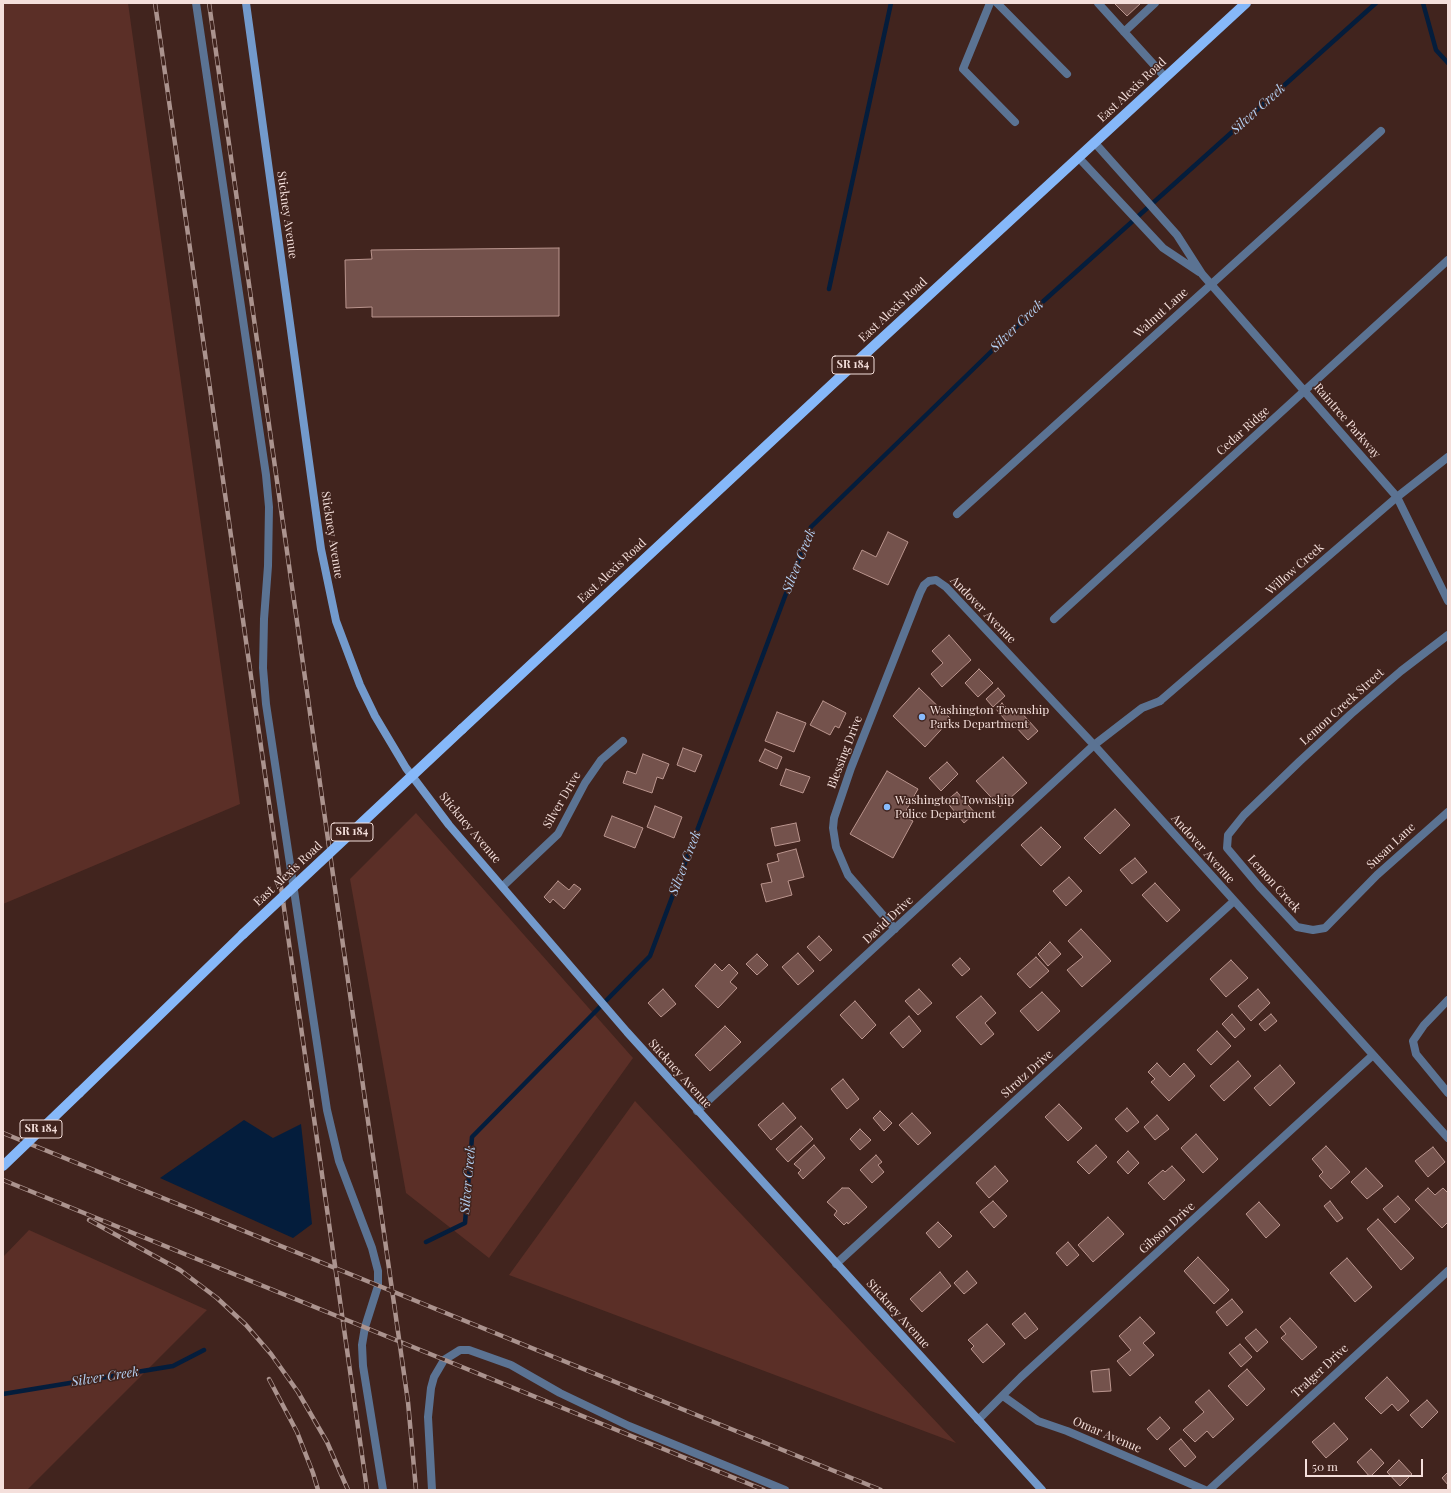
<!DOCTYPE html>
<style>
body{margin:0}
#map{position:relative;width:1451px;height:1493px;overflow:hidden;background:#41241e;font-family:"Playfair Display",serif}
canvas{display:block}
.frame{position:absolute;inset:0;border:4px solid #f4dfdb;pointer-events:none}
.scale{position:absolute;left:1305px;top:1459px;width:118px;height:18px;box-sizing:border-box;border:2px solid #f4dfdb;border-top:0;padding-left:5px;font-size:12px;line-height:14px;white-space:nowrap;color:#f4dfdb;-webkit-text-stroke:3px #41241e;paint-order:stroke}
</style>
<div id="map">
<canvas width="1451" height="1493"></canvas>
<div class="frame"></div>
<div class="scale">50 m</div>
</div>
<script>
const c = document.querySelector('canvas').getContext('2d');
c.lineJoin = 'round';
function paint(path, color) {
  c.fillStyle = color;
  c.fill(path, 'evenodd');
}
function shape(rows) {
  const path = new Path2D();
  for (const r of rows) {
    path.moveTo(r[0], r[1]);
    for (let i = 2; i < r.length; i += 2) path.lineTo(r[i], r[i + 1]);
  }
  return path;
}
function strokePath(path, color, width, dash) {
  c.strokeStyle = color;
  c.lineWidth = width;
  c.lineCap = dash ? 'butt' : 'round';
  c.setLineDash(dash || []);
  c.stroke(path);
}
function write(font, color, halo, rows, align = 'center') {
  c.font = font + ' "Playfair Display",serif';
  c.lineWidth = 3;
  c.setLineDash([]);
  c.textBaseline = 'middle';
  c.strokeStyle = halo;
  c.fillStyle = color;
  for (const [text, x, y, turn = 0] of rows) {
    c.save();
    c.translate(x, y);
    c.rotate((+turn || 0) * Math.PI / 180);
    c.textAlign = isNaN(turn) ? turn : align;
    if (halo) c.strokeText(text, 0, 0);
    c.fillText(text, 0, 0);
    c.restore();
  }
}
const green = shape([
 [3,3,128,3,240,804,3,904],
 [416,813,633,1058,489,1258,406,1193,350,879],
 [635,1101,956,1443,509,1275],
 [29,1230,207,1310,27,1490,3,1490,3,1257]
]);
const water = shape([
 [244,1120,273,1138,301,1124,312,1224,293,1238,160,1178]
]);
const stream = shape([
 [1423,3,1436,50,1448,63],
 [829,289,891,3],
 [426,1242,465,1223,472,1137,650,956,811,527,1038,306,1376,3],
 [3,1394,173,1366,204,1350]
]);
const building = shape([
 [1114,3,1141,3,1127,16,1114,3],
 [559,248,559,316,372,317,372,307,346,308,345,260,372,259,371,250,559,248],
 [888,532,908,542,888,585,853,569,862,550,876,557,888,532],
 [949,635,971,660,942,687,931,674,943,663,932,651,949,635],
 [979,669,993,683,978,697,965,683,979,669],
 [919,688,951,719,925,747,893,716,919,688],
 [998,688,1005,696,993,707,986,699,998,688],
 [823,701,846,713,839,728,835,726,830,735,810,725,823,701],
 [1002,703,1012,714,1018,709,1038,731,1028,740,1014,725,1011,727,996,709,1002,703],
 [777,712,806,723,794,752,765,741,777,712],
 [683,748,702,755,695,772,677,765,683,748],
 [765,749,782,757,777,769,759,761,765,749],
 [643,754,669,764,663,779,657,777,652,793,623,783,627,771,636,774,643,754],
 [1003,757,1027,783,1000,807,976,781,1003,757],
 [947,762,958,774,941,791,929,778,947,762],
 [786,769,810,777,803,793,780,785,786,769],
 [887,771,918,789,903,816,913,821,893,858,850,834,887,771],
 [957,792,975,813,964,823,946,801,957,792],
 [655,806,682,817,674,838,647,827,655,806],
 [1115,809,1130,825,1100,854,1084,838,1115,809],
 [612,816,643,828,635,848,604,836,612,816],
 [796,823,800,841,775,846,771,828,796,823],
 [1041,827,1061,847,1041,866,1021,845,1041,827],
 [796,849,804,877,788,881,792,895,766,902,761,884,772,882,767,864,779,861,777,854,796,849],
 [1135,858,1147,872,1132,884,1120,870,1135,858],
 [1069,877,1082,891,1066,906,1053,891,1069,877],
 [558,881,569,890,574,884,581,889,564,909,553,899,550,903,544,897,558,881],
 [1155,883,1180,910,1167,922,1142,895,1155,883],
 [1081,929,1111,961,1082,987,1067,970,1083,957,1068,941,1081,929],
 [819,936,832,950,820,961,807,947,819,936],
 [1050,942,1061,954,1048,966,1038,954,1050,942],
 [798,953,814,971,798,985,782,967,798,953],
 [757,954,768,965,757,975,746,964,757,954],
 [1036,957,1049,971,1030,988,1017,974,1036,957],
 [960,958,970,969,962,976,952,965,960,958],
 [1231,960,1248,978,1226,997,1210,979,1231,960],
 [715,964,722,971,729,964,738,973,730,982,737,988,718,1008,695,986,715,964],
 [663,989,676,1004,661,1017,648,1003,663,989],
 [919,989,932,1003,918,1015,905,1001,919,989],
 [1258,989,1270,1003,1251,1021,1238,1006,1258,989],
 [1042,992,1060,1011,1038,1031,1020,1011,1042,992],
 [981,996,996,1013,985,1023,994,1034,981,1045,956,1017,981,996],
 [855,1001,876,1025,862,1039,840,1015,855,1001],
 [1232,1014,1245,1029,1235,1038,1222,1024,1232,1014],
 [1271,1014,1277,1021,1265,1031,1259,1024,1271,1014],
 [909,1016,921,1031,903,1048,890,1033,909,1016],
 [725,1026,741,1042,710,1071,695,1055,725,1026],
 [1217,1031,1231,1046,1211,1065,1197,1050,1217,1031],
 [1238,1061,1251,1076,1224,1101,1210,1086,1238,1061],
 [1157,1063,1170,1077,1184,1063,1195,1076,1169,1101,1151,1082,1155,1079,1148,1072,1157,1063],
 [1280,1065,1295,1083,1270,1106,1254,1088,1280,1065],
 [843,1079,859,1099,847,1109,831,1089,843,1079],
 [783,1103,796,1118,771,1140,758,1125,783,1103],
 [1059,1104,1082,1128,1068,1141,1045,1117,1059,1104],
 [1127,1108,1139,1122,1127,1132,1115,1119,1127,1108],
 [880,1111,892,1123,884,1131,873,1118,880,1111],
 [912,1113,931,1133,918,1145,899,1125,912,1113],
 [1157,1115,1169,1129,1155,1140,1144,1127,1157,1115],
 [801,1126,813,1139,788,1162,776,1149,801,1126],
 [860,1129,871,1140,860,1150,850,1139,860,1129],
 [1196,1134,1218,1159,1203,1173,1181,1148,1196,1134],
 [814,1145,825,1158,803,1179,798,1173,801,1170,794,1164,814,1145],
 [1096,1145,1107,1157,1089,1174,1077,1162,1096,1145],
 [1326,1146,1350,1172,1331,1189,1319,1176,1323,1172,1312,1159,1326,1146],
 [1433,1147,1445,1162,1428,1177,1415,1161,1433,1147],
 [1128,1151,1139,1163,1128,1174,1117,1162,1128,1151],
 [876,1155,882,1162,878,1165,884,1172,872,1183,860,1170,876,1155],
 [995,1166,1008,1181,989,1198,976,1183,995,1166],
 [1172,1166,1185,1180,1164,1200,1148,1183,1163,1170,1165,1172,1172,1166],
 [1366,1168,1383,1186,1367,1199,1351,1182,1366,1168],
 [842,1188,849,1188,867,1207,848,1224,847,1222,844,1225,834,1215,837,1211,827,1202,842,1188],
 [1428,1188,1435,1195,1443,1188,1448,1193,1448,1222,1442,1228,1415,1200,1428,1188],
 [1398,1196,1410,1209,1395,1223,1383,1209,1398,1196],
 [993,1201,1007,1216,994,1228,980,1212,993,1201],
 [1330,1201,1343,1218,1337,1222,1324,1206,1330,1201],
 [1259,1202,1280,1225,1266,1238,1246,1214,1259,1202],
 [1108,1217,1124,1234,1093,1262,1078,1245,1108,1217],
 [1378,1219,1414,1258,1401,1270,1367,1229,1378,1219],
 [938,1222,952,1236,939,1248,926,1233,938,1222],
 [1068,1242,1079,1255,1067,1266,1056,1253,1068,1242],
 [1198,1257,1229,1290,1214,1304,1184,1271,1198,1257],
 [1347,1258,1372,1287,1355,1302,1330,1273,1347,1258],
 [967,1271,977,1283,964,1294,954,1283,967,1271],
 [940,1272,951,1286,922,1312,910,1299,940,1272],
 [1232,1299,1243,1312,1227,1326,1216,1312,1232,1299],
 [1025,1313,1038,1329,1025,1339,1012,1324,1025,1313],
 [1140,1317,1155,1333,1143,1343,1154,1355,1130,1376,1117,1361,1131,1350,1119,1336,1140,1317],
 [1290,1318,1317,1347,1302,1360,1281,1338,1286,1334,1280,1327,1290,1318],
 [987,1324,1005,1344,983,1363,971,1349,974,1346,968,1340,987,1324],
 [1256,1329,1268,1342,1257,1352,1245,1338,1256,1329],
 [1240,1344,1252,1357,1241,1367,1229,1353,1240,1344],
 [1109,1369,1111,1391,1093,1392,1091,1371,1109,1369],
 [1247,1369,1265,1389,1247,1406,1228,1386,1247,1369],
 [1387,1377,1409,1401,1398,1411,1392,1404,1381,1414,1365,1398,1387,1377],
 [1209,1390,1234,1419,1213,1438,1207,1431,1195,1442,1183,1430,1204,1412,1195,1402,1209,1390],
 [1427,1400,1438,1412,1422,1428,1410,1415,1427,1400],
 [1160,1417,1170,1428,1157,1440,1147,1429,1160,1417],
 [1334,1423,1348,1439,1326,1458,1312,1442,1334,1423],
 [1181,1439,1196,1457,1185,1467,1169,1449,1181,1439],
 [1371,1449,1384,1463,1370,1477,1357,1462,1371,1449],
 [1399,1460,1412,1474,1400,1486,1387,1472,1399,1460],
 [1448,1472,1448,1485,1442,1478,1448,1472]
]);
const lane = shape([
 [196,3,266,475,269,507,268,566,264,619,263,668,266,704,327,1110,339,1161,372,1248,378,1271,378,1286,365,1327,362,1345,363,1366,383,1490],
 [990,3,963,69,1015,122],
 [997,3,1067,74],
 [1098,3,1165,77],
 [1124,32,1155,3],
 [1094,745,1142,708,1160,701],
 [432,1490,428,1417,431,1388,434,1377,444,1360,460,1350,469,1350,511,1365,560,1393,629,1426,785,1490]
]);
const street = shape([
 [1094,142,1177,235,1202,274,1397,497,1448,601],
 [1078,157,1163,248,1199,272],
 [957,514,1381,131],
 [1054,619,1448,260],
 [1448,635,1401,671,1351,714,1300,761,1244,815,1228,835,1227,848,1259,886,1297,927,1313,930,1325,928,1377,875,1448,812],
 [1160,701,1397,497,1448,457],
 [503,886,558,834,585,783,601,760,623,741],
 [895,929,848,875,836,847,833,828,834,818,851,768,920,593,924,585,929,581,936,580,946,587,1094,745,1448,1138],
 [1448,1000,1424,1025,1413,1041,1416,1054,1448,1093],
 [697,1111,1094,745],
 [836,1264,1234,901],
 [1003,1396,1038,1421,1067,1431,1205,1490],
 [978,1420,1021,1377,1373,1055],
 [1209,1490,1448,1271]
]);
const secondary = shape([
 [246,3,321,549,336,621,360,685,375,716,406,768,449,825,627,1032,1042,1490]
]);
const primary = shape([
 [462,729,839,378,1246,3],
 [79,1093,243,934]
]);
const rail = shape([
 [155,3,367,1490],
 [209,3,408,1402,416,1490],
 [3,1133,881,1490],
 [3,1180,764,1490],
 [89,1220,180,1270,217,1298,246,1325,271,1354,298,1392,327,1442,348,1490],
 [269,1379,297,1432,313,1473,318,1490]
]);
const primaryBridge = shape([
 [243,934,462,729],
 [3,1166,79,1093]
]);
const markers = [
 [922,717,4,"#88bbfc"],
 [887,807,4,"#88bbfc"]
];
const shields = [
 [853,365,42],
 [352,832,42],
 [41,1129,42]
];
const shieldNames = [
 ["SR 184",853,365],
 ["SR 184",352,832],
 ["SR 184",41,1129]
];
const streetNames = [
 ["East Alexis Road",1132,90,-43],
 ["Stickney Avenue",287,215,82],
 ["East Alexis Road",893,310,-43],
 ["Walnut Lane",1161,313,-42],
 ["Raintree Parkway",1347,421,49],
 ["Cedar Ridge",1243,431,-42],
 ["Stickney Avenue",332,535,81],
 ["Willow Creek",1295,569,-41],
 ["East Alexis Road",612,571,-43],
 ["Andover Avenue",983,610,46],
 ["Lemon Creek Street",1342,707,-42],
 ["Blessing Drive",845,752,-69],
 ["Silver Drive",562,800,-60],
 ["Stickney Avenue",470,828,50],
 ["Susan Lane",1391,846,-43],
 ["Andover Avenue",1203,849,48],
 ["East Alexis Road",288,874,-43],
 ["Lemon Creek",1274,884,48],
 ["David Drive",888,920,-43],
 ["Stickney Avenue",680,1074,48],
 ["Strotz Drive",1027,1074,-42],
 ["Gibson Drive",1167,1228,-42],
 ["Stickney Avenue",898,1314,48],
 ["Tralger Drive",1320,1371,-43],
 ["Omar Avenue",1107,1435,23]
];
const poiNames = [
 ["Washington Township",930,710],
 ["Parks Department",930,724],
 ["Washington Township",895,800],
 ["Police Department",895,814]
];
const waterNames = [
 ["Silver Creek",1258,109,-42],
 ["Silver Creek",1017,326,-44],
 ["Silver Creek",799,561,-68],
 ["Silver Creek",685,863,-69],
 ["Silver Creek",468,1180,-85],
 ["Silver Creek",105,1377,-9]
];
paint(green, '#5b2f27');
paint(water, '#041d3c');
strokePath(stream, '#041d3c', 4.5);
paint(building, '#74524c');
strokePath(building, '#ba958e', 1);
strokePath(lane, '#5b7393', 8);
strokePath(street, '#5b7393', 8);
strokePath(secondary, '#739acc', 8);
strokePath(primary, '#86b8f9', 10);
strokePath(rail, '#ab938e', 4.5);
strokePath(rail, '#41241e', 3, [9]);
strokePath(primaryBridge, '#86b8f9', 10);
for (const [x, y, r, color] of markers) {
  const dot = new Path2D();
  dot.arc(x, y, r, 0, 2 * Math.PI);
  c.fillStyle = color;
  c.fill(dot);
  strokePath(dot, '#41241e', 1.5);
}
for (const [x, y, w] of shields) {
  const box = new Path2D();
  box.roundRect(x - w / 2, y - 9, w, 18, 3);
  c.fillStyle = '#41241e';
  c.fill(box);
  strokePath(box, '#f4dfdb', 1);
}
write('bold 11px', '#f4dfdb', null, shieldNames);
write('12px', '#f4dfdb', '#41241e', streetNames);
write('12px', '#f4dfdb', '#41241e', poiNames, 'left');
write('italic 13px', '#b5d1f4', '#41241e', waterNames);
</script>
